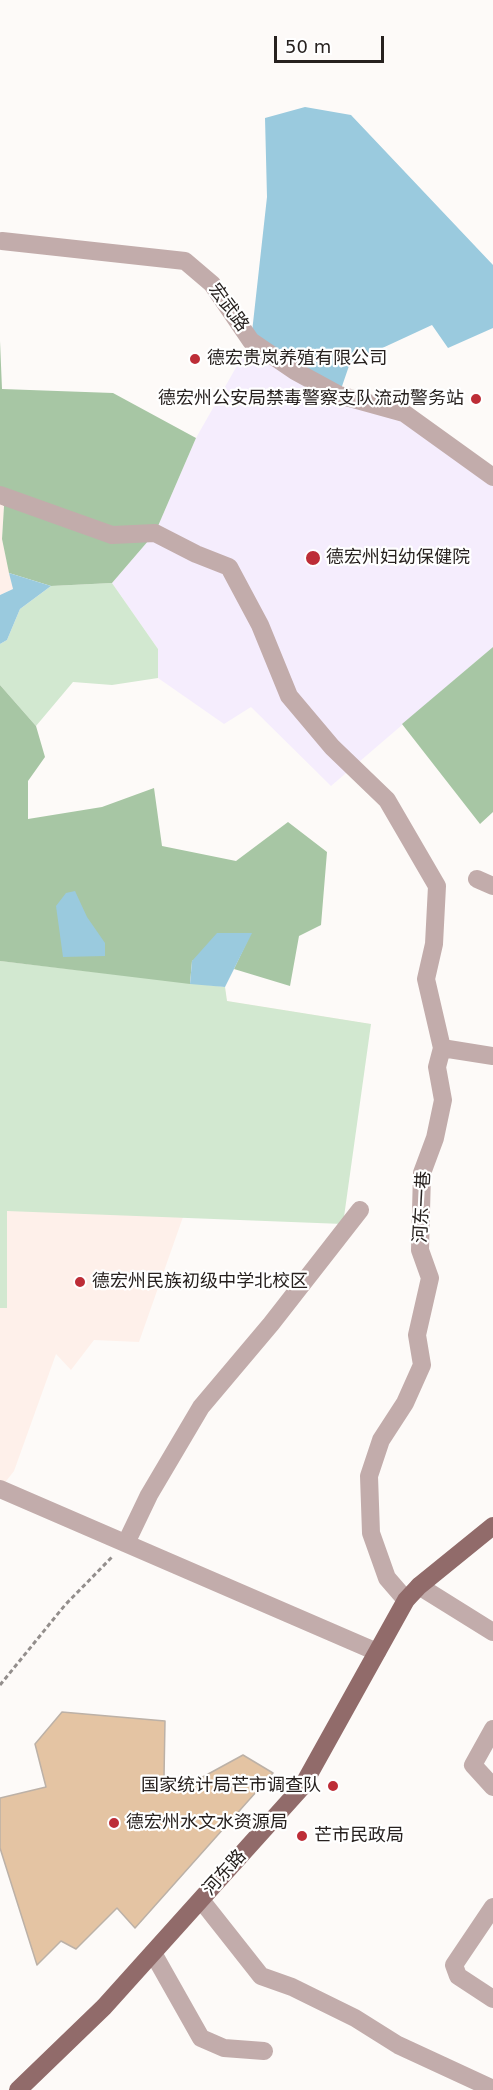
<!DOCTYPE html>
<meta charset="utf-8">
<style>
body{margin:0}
#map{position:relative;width:493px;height:2090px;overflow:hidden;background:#fdfaf8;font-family:"DejaVu Sans",sans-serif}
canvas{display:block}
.scale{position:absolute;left:274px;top:36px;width:110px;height:27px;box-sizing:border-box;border:3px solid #27211f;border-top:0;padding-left:8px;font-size:18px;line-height:21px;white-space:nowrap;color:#27211f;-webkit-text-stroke:4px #fff;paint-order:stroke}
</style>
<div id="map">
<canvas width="493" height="2090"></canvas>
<div class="scale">50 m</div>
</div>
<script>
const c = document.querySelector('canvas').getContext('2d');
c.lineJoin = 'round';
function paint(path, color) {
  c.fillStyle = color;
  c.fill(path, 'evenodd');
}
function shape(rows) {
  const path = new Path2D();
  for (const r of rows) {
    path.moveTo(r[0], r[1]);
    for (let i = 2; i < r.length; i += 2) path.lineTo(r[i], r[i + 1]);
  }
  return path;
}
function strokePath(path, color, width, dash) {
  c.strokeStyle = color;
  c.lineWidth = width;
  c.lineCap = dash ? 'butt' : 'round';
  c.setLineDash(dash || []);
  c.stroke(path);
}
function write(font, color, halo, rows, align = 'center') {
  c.font = font + ' "DejaVu Sans","Noto Sans SC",sans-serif';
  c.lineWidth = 4.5;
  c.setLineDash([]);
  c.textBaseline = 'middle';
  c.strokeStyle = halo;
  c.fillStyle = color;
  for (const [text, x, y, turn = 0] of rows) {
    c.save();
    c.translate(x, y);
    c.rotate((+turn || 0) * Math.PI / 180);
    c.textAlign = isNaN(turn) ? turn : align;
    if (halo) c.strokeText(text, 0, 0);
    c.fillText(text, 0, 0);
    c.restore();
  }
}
const built = shape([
 [0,502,4,505,2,539,13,589,0,595],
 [0,961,225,987,227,1001,371,1024,183,1217,139,1342,94,1340,71,1370,56,1354,14,1471,0,1489]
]);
const medical = shape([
 [251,341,295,371,404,413,493,477,493,647,331,786,251,707,224,724,158,678,158,649,112,583,155,533,196,438]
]);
const green = shape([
 [112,583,158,649,158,678,112,685,73,682,36,726,0,685,0,644,7,640,20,609,51,586],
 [0,961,225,987,227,1001,371,1024,343,1224,7,1211,7,1308,0,1308]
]);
const forest = shape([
 [0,341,2,389,113,393,196,438,155,533,112,583,51,586,9,573,2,539,4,506,0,502],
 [493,647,493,812,480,824,402,724],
 [0,685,36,726,45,757,28,781,28,819,102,807,154,788,162,846,236,861,288,822,327,852,321,925,299,936,290,986,234,969,251,933,192,961,190,984,0,961]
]);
const water = shape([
 [305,107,351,115,493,265,493,328,448,348,432,325,350,363,339,395,251,341,267,197,265,118],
 [9,573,51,586,20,609,7,640,0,644,0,595,13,589],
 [75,891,87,917,105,943,105,956,63,957,56,906,66,893],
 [217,933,252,933,225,987,190,984,192,961]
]);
const building = shape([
 [62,1712,165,1721,164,1777,199,1779,243,1755,273,1773,135,1928,117,1908,76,1949,61,1941,37,1965,0,1848,0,1798,46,1787,35,1744,62,1712]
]);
const path = shape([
 [0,1685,65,1605,113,1556]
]);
const minor = shape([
 [2,241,185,261,212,284,251,341,295,371,339,395,404,413,493,477],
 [0,495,112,535,155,533,196,554,229,567,260,625,289,696,332,747,387,800,437,886,434,944,426,979,442,1048,437,1067,443,1100,435,1138,422,1173,420,1250,430,1278,417,1335,422,1365,405,1403,381,1440,369,1476,371,1533,387,1578,406,1600],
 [477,879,493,886],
 [442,1048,493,1056],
 [0,1489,377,1652],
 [126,1543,149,1495,201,1407,271,1324,360,1210],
 [419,1586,493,1632],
 [493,1729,473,1765,493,1787],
 [201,1900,261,1976,292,1987,355,2018,398,2045,493,2089],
 [493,1907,454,1965,458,1976,493,1999],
 [153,1953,201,2038,224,2048,264,2051]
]);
const major = shape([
 [18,2090,104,2007,302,1787,406,1600,419,1586,493,1526]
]);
const markers = [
 [195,359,6,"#bd2d37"],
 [476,399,6,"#bd2d37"],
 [313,558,8,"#bd2d37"],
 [80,1282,6,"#bd2d37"],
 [333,1786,6,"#bd2d37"],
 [114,1823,6,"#bd2d37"],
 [302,1836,6,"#bd2d37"]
];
const streetNames = [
 ["宏武路",228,308,54],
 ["河东一巷",423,1207,-87],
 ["河东路",225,1873,-48]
];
const poiNames = [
 ["德宏贵岚养殖有限公司",207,359],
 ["德宏州公安局禁毒警察支队流动警务站",464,399,"right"],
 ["德宏州妇幼保健院",326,558],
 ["德宏州民族初级中学北校区",92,1282],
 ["国家统计局芒市调查队",321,1786,"right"],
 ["德宏州水文水资源局",126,1823],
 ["芒市民政局",314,1836]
];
paint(built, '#fef0ea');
paint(medical, '#f5edfd');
paint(green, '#d2e8d0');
paint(forest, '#a7c6a4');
paint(water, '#9acade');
paint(building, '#e4c4a3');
strokePath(building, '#bcb1a7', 1.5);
strokePath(path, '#938e8c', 3, [4.5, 3]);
strokePath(minor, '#c2acab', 18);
strokePath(major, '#916b6a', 18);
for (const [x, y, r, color] of markers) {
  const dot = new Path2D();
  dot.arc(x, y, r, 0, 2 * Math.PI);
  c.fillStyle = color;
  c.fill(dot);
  strokePath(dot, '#fff', 2);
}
write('18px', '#27211f', '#fff', streetNames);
write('18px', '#27211f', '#fff', poiNames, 'left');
</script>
